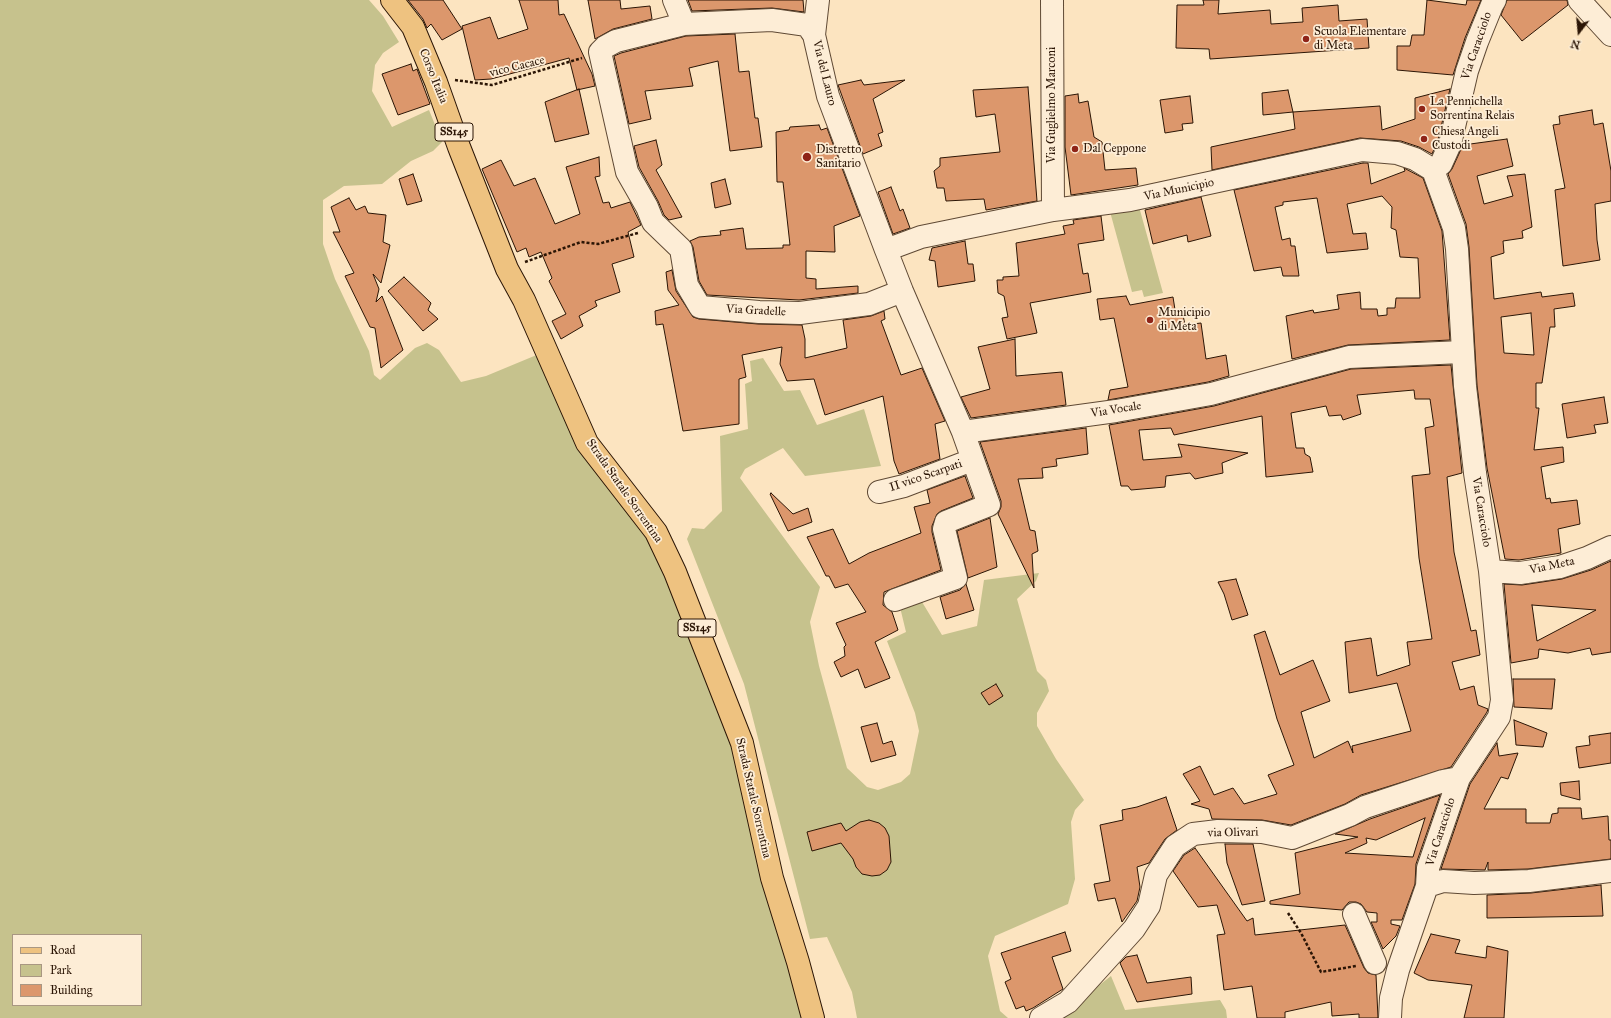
<!DOCTYPE html>
<style>
body{margin:0}
#map{position:relative;width:1611px;height:1018px;overflow:hidden;background:#fce4c0;font-family:"IM FELL Great Primer",serif}
canvas{display:block}
.legend{position:absolute;left:12px;top:934px;width:130px;height:72px;box-sizing:border-box;background:#fdedd6;border:1px solid #a99782;margin:0;padding:5px 7px;list-style:none;font-size:12px;color:#2b1505}
.legend li{display:flex;align-items:center;gap:8px;height:20px}
.legend b{width:20px;border:1px solid #a99782}
.north{position:absolute;left:1559px;top:12px;width:40px;height:40px;-webkit-text-stroke:3px #fdedd6;paint-order:stroke;rotate:196deg;font-size:11px;font-weight:700;line-height:16px;text-align:center;color:#2b1505}
.north::after{content:'';display:block;margin:auto;width:14px;height:18px;background:#2b1505;clip-path:polygon(50% 0,100% 100%,50% 72%,0 100%)}
</style>
<div id="map">
<canvas width="1611" height="1018"></canvas>
<ul class="legend">
<li><b style="height:5px;background:#eec280"></b>Road</li>
<li><b style="height:11px;background:#c6c28d"></b>Park</li>
<li><b style="height:11px;background:#dc976c"></b>Building</li>
</ul>
<div class="north">N</div>
</div>
<script>
const c = document.querySelector('canvas').getContext('2d');
c.lineJoin = 'round';
function paint(path, color) {
  c.fillStyle = color;
  c.fill(path, 'evenodd');
}
function shape(rows) {
  const path = new Path2D();
  for (const r of rows) {
    path.moveTo(r[0], r[1]);
    for (let i = 2; i < r.length; i += 2) path.lineTo(r[i], r[i + 1]);
  }
  return path;
}
function strokePath(path, color, width, dash) {
  c.strokeStyle = color;
  c.lineWidth = width;
  c.lineCap = dash ? 'butt' : 'round';
  c.setLineDash(dash || []);
  c.stroke(path);
}
function write(font, color, halo, rows, align = 'center') {
  c.font = font + ' "IM FELL Great Primer",serif';
  c.lineWidth = 3.5;
  c.setLineDash([]);
  c.textBaseline = 'middle';
  c.strokeStyle = halo;
  c.fillStyle = color;
  for (const [text, x, y, turn = 0] of rows) {
    c.save();
    c.translate(x, y);
    c.rotate((+turn || 0) * Math.PI / 180);
    c.textAlign = isNaN(turn) ? turn : align;
    if (halo) c.strokeText(text, 0, 0);
    c.fillText(text, 0, 0);
    c.restore();
  }
}
const green = shape([
 [0,0,369,0,383,16,399,42,383,53,375,65,372,91,392,127,429,110,442,142,433,151,411,161,382,184,344,186,323,200,323,244,335,279,369,351,374,375,380,380,415,348,427,343,439,350,461,382,486,376,539,354,655,544,737,750,806,1018,0,1018],
 [13,935,141,935,141,1005,13,1005],
 [1138,203,1163,293,1144,297,1142,290,1132,292,1109,208],
 [763,358,784,391,800,390,817,425,864,409,881,466,805,476,783,448,745,469,740,478,820,587,810,622,819,666,847,768,867,787,878,790,901,782,910,774,919,731,915,713,887,641,906,632,899,603,919,597,942,635,977,626,984,580,1039,573,1036,581,1017,599,1037,671,1046,680,1049,691,1037,713,1037,726,1056,759,1084,800,1075,810,1071,822,1075,879,1068,904,995,936,988,956,1000,1011,1008,1018,857,1018,852,992,827,937,810,939,744,684,687,539,692,528,704,529,722,511,720,436,748,429,745,384,752,381,750,361],
 [1111,976,1125,1010,1220,1000,1226,1010,1227,1018,1057,1018]
]);
const building = shape([
 [408,0,443,0,462,29,442,40,431,24,427,28,423,19,408,0],
 [519,0,558,0,559,15,564,14,592,74,595,86,577,90,569,58,491,79,475,80,462,26,490,17,498,39,528,29,519,0],
 [588,0,620,0,621,9,650,6,652,19,613,29,595,39,588,0],
 [688,0,803,0,804,12,772,8,692,11,688,0],
 [1203,0,1219,0,1218,14,1270,10,1271,24,1303,22,1302,8,1338,5,1339,21,1367,19,1369,48,1210,59,1209,49,1176,48,1177,5,1204,5,1203,0],
 [1427,0,1466,5,1467,0,1481,0,1465,38,1453,75,1397,70,1397,46,1410,46,1412,35,1424,35,1427,0],
 [1507,0,1567,0,1568,5,1522,41,1501,15,1507,0],
 [735,34,739,72,749,71,755,118,758,118,762,147,730,151,718,61,689,68,693,86,645,91,651,119,629,124,614,56,621,53,686,36,735,34],
 [411,64,413,71,417,69,430,104,398,115,382,74,411,64],
 [861,80,864,85,905,80,873,99,883,132,878,134,882,146,863,154,838,85,861,80],
 [1028,87,1037,201,986,210,984,199,946,201,944,188,937,188,934,171,940,166,940,158,1000,152,995,114,976,117,973,90,1028,87],
 [579,89,589,134,555,142,545,102,579,89],
 [1450,89,1438,140,1432,154,1419,147,1401,141,1360,138,1212,170,1211,147,1295,129,1293,112,1380,106,1382,130,1415,119,1415,98,1450,89],
 [1288,90,1293,112,1263,115,1262,93,1288,90],
 [1078,94,1079,103,1088,101,1094,137,1102,142,1105,170,1136,168,1138,185,1071,195,1065,147,1065,96,1078,94],
 [1190,96,1193,123,1182,124,1183,130,1165,133,1160,100,1190,96],
 [1592,110,1594,125,1603,123,1611,171,1611,201,1595,204,1597,240,1600,260,1563,266,1555,190,1565,188,1553,125,1560,124,1559,116,1592,110],
 [819,125,821,130,827,128,860,216,834,226,835,252,806,251,806,278,816,279,816,289,858,286,858,293,799,300,707,295,699,281,693,247,690,241,699,237,721,235,720,231,743,228,746,249,783,248,783,245,790,245,783,182,777,182,776,132,789,130,790,127,819,125],
 [1507,139,1513,166,1477,176,1484,204,1513,196,1507,176,1525,174,1532,227,1522,231,1523,238,1503,241,1504,253,1491,257,1494,299,1541,292,1542,297,1573,293,1575,306,1554,309,1555,327,1550,327,1542,383,1536,383,1536,408,1539,408,1534,450,1563,447,1564,462,1541,467,1546,499,1550,498,1551,503,1577,500,1580,524,1558,529,1561,553,1519,560,1505,559,1487,468,1477,385,1469,247,1466,224,1448,174,1452,169,1463,145,1507,139],
 [1531,313,1534,355,1504,353,1501,317,1531,313],
 [656,140,662,165,656,170,682,217,669,220,664,215,658,201,639,167,634,146,656,140],
 [599,157,600,176,595,177,603,203,609,202,611,208,630,202,641,225,628,232,634,257,612,264,620,292,595,301,597,306,579,316,583,326,561,339,552,321,566,314,549,281,552,278,541,252,529,257,526,248,517,252,482,169,501,160,514,186,535,178,555,224,580,214,566,167,599,157],
 [1363,163,1368,163,1371,184,1405,171,1404,168,1423,178,1442,231,1450,340,1348,345,1292,359,1286,316,1313,310,1314,313,1339,309,1337,295,1360,292,1361,309,1377,309,1378,316,1387,315,1387,308,1395,308,1396,298,1420,298,1418,258,1400,257,1396,230,1391,228,1392,207,1382,196,1347,204,1353,234,1366,233,1368,249,1327,253,1317,198,1283,202,1283,205,1275,207,1282,240,1290,238,1291,246,1295,246,1299,276,1283,276,1281,267,1254,271,1234,190,1363,163],
 [413,174,422,201,407,205,399,179,413,174],
 [725,179,731,204,715,208,711,183,725,179],
 [891,187,900,211,903,209,910,228,893,234,878,192,891,187],
 [1201,197,1211,236,1188,242,1187,235,1153,244,1145,210,1201,197],
 [349,198,356,210,365,206,368,213,386,215,383,242,390,245,381,283,373,274,379,289,376,302,382,296,403,350,381,368,375,328,370,327,345,276,354,273,333,232,340,232,331,207,349,198],
 [1101,216,1104,240,1078,244,1083,274,1088,273,1091,292,1030,303,1037,333,1007,339,1002,318,1008,317,1004,296,998,293,997,280,1003,280,1003,277,1019,276,1016,243,1065,234,1063,226,1074,224,1073,220,1101,216],
 [965,241,968,264,973,264,975,281,938,287,935,261,929,260,932,248,965,241],
 [672,270,676,291,693,317,699,319,758,324,802,325,805,339,805,358,847,348,843,320,871,316,884,311,885,319,881,321,901,375,922,368,945,421,935,424,940,459,899,474,894,461,883,396,825,415,814,379,787,381,780,364,782,347,742,355,746,377,739,379,739,424,683,431,663,324,656,325,655,311,679,305,668,290,666,272,672,270],
 [404,277,431,303,428,310,438,319,423,331,388,291,404,277],
 [1126,296,1130,305,1173,297,1176,316,1183,315,1185,325,1201,323,1206,359,1226,355,1229,376,1208,382,1108,400,1110,390,1128,387,1114,318,1100,320,1097,299,1126,296],
 [1015,339,1016,376,1062,372,1066,405,971,418,961,397,990,389,978,347,1015,339],
 [1451,365,1462,473,1447,477,1454,552,1471,631,1476,630,1480,655,1452,662,1460,690,1474,686,1478,705,1488,709,1487,712,1451,767,1361,795,1345,804,1291,825,1262,820,1212,819,1209,809,1191,804,1200,801,1183,774,1200,766,1214,795,1233,788,1244,804,1277,794,1268,775,1294,765,1277,719,1254,635,1265,631,1280,675,1313,660,1330,701,1301,712,1314,758,1348,741,1353,753,1352,746,1411,731,1397,683,1349,693,1345,642,1371,638,1377,676,1410,665,1407,642,1432,639,1419,558,1412,476,1430,474,1425,428,1434,426,1430,399,1415,399,1414,390,1357,395,1361,414,1343,420,1341,415,1329,416,1326,406,1291,413,1296,448,1304,448,1305,454,1310,457,1313,472,1266,477,1262,416,1174,435,1171,428,1139,430,1143,460,1182,457,1178,444,1248,453,1222,463,1223,473,1195,479,1190,473,1166,476,1165,487,1131,490,1128,486,1121,486,1109,425,1214,406,1351,369,1451,365],
 [1604,397,1608,423,1594,425,1596,433,1567,438,1562,404,1604,397],
 [1086,428,1088,454,1056,459,1057,466,1042,468,1043,478,1018,479,1030,530,1035,531,1038,551,1032,554,1034,588,998,514,1001,507,1001,501,980,442,1086,428],
 [965,476,973,498,941,511,937,514,932,526,932,532,941,570,884,592,883,605,892,612,898,630,875,642,890,678,865,688,858,669,841,677,834,662,845,656,844,647,846,645,836,623,866,612,848,584,835,588,829,576,826,576,807,537,833,529,849,564,869,553,921,533,914,507,930,503,927,490,965,476],
 [771,493,793,514,808,508,812,522,788,531,770,494,771,493],
 [990,518,997,567,968,578,957,531,990,518],
 [1611,561,1611,652,1592,655,1590,648,1568,653,1539,649,1538,658,1511,663,1504,584,1522,585,1562,579,1591,570,1611,561],
 [1532,605,1596,610,1537,641,1532,605],
 [1236,579,1248,615,1232,620,1224,594,1218,582,1236,579],
 [966,584,974,610,946,619,940,597,960,590,966,584],
 [1513,679,1555,679,1552,709,1514,707,1513,679],
 [996,684,1003,696,989,705,981,693,996,684],
 [1514,720,1547,733,1543,747,1516,745,1514,720],
 [877,723,883,744,892,741,896,755,871,762,861,727,877,723],
 [1611,733,1611,763,1579,768,1576,747,1590,745,1589,736,1611,733],
 [1497,743,1499,756,1518,753,1508,779,1501,777,1484,809,1526,809,1526,823,1550,823,1552,814,1558,813,1558,808,1581,808,1582,819,1608,816,1609,840,1611,840,1611,859,1528,869,1488,870,1488,862,1485,870,1441,869,1470,784,1497,743],
 [1579,781,1580,800,1561,795,1560,783,1579,781],
 [1440,795,1416,864,1415,884,1402,920,1391,920,1391,924,1400,926,1396,936,1383,949,1371,922,1377,922,1377,913,1367,912,1361,904,1356,902,1349,902,1342,910,1270,904,1270,901,1300,894,1295,853,1358,837,1335,834,1370,819,1440,795],
 [1425,818,1413,857,1345,853,1367,843,1366,838,1376,840,1425,818],
 [1166,797,1177,830,1165,839,1149,863,1137,867,1140,887,1137,901,1122,922,1115,898,1098,901,1094,884,1110,881,1100,825,1123,820,1122,810,1137,807,1166,797],
 [869,820,879,823,885,828,889,836,891,862,887,870,880,875,872,876,862,874,856,867,853,859,841,843,812,851,807,832,841,823,846,831,860,822,869,820],
 [1225,844,1253,844,1265,901,1242,905,1227,863,1225,844],
 [1195,848,1247,921,1253,918,1255,935,1345,925,1364,968,1368,973,1376,975,1378,1018,1359,1018,1359,1014,1332,1016,1331,1002,1285,1012,1285,1018,1257,1018,1252,986,1224,990,1217,935,1225,934,1217,905,1198,907,1173,871,1184,855,1195,848],
 [1601,885,1603,916,1487,918,1487,895,1531,893,1601,885],
 [1065,932,1071,951,1052,957,1063,989,1033,1008,1026,1011,1024,1006,1016,1009,1005,982,1011,979,1001,953,1065,932],
 [1431,934,1460,940,1455,953,1486,958,1487,946,1508,951,1504,1018,1464,1018,1472,985,1428,980,1414,973,1431,934],
 [1137,955,1147,983,1191,977,1192,994,1137,1002,1120,963,1126,957,1137,955]
]);
const path = shape([
 [455,80,492,85,582,58],
 [525,262,581,242,598,244,638,233],
 [1288,913,1301,933,1321,972,1356,966]
]);
const minor = shape([
 [674,0,684,24],
 [1052,0,1053,210],
 [1579,0,1611,35],
 [814,35,818,0],
 [1433,170,1441,164,1450,144,1467,71,1477,42,1492,5,1495,0],
 [886,250,902,291,963,432,1116,411,1211,394,1349,357,1462,352],
 [902,291,869,304,800,313,759,312,700,307,687,285,681,249,653,222,647,207,627,172,600,52,605,47,616,41,684,24,772,20,807,25,814,35,828,96,886,250,921,237,1053,210,1130,200,1362,150,1397,153,1415,159,1433,170],
 [879,492,904,486,972,460],
 [1490,571,1520,573,1560,567,1587,558,1611,547],
 [895,600,956,578,944,529,946,522,989,505,963,432],
 [1427,886,1443,881,1474,883,1529,881,1611,871],
 [1354,914,1375,963],
 [1041,1018,1068,1002,1134,929,1149,906,1156,875,1175,846,1193,834,1218,831,1262,832,1292,838,1350,815,1365,807,1443,781,1459,778],
 [1390,1018,1391,998,1398,970,1427,886,1428,868,1459,778,1499,717,1502,700,1490,571,1475,473,1465,386,1457,249,1454,228,1433,170]
]);
const major = shape([
 [392,0,413,27,436,82,459,147,507,269,524,300,587,443,656,532,675,572,742,743,772,878,798,962,813,1018]
]);
const markers = [
 [1306,39,4,"#8f2418"],
 [1422,109,4,"#8f2418"],
 [1424,139,4,"#8f2418"],
 [1075,149,4,"#8f2418"],
 [807,157,5,"#8f2418"],
 [1150,320,4,"#8f2418"]
];
const shields = [
 [454,132,38],
 [697,628,38]
];
const shieldNames = [
 ["SS145",454,132],
 ["SS145",697,628]
];
const poiNames = [
 ["Scuola Elementare",1314,32],
 ["di Meta",1314,46],
 ["La Pennichella",1430,102],
 ["Sorrentina Relais",1430,116],
 ["Chiesa Angeli",1432,132],
 ["Custodi",1432,146],
 ["Dal Ceppone",1083,149],
 ["Distretto",816,150],
 ["Sanitario",816,164],
 ["Municipio",1158,313],
 ["di Meta",1158,327]
];
const streetNames = [
 ["Via Caracciolo",1477,46,-71],
 ["vico Cacace",517,67,-14],
 ["Via del Lauro",824,73,76],
 ["Corso Italia",433,76,68],
 ["Via Guglielmo Marconi",1052,105,-90],
 ["Via Municipio",1179,190,-12],
 ["Via Gradelle",756,311,3],
 ["Via Vocale",1116,410,-9],
 ["II vico Scarpati",926,476,-19],
 ["Strada Statale Sorrentina",624,491,55],
 ["Via Caracciolo",1481,512,81],
 ["Via Meta",1552,566,-12],
 ["Strada Statale Sorrentina",753,798,77],
 ["Via Caracciolo",1441,832,-72],
 ["via Olivari",1233,833,-1]
];
paint(green, '#c6c28d');
paint(building, '#dc976c');
strokePath(building, '#2b1505', 1);
strokePath(minor, '#5f4934', 24);
strokePath(major, '#2b1505', 24);
strokePath(path, '#2b1505', 2.5, [3, 2]);
strokePath(minor, '#fdedd6', 22);
strokePath(major, '#eec280', 22);
for (const [x, y, r, color] of markers) {
  const dot = new Path2D();
  dot.arc(x, y, r, 0, 2 * Math.PI);
  c.fillStyle = color;
  c.fill(dot);
  strokePath(dot, '#fdedd6', 1.5);
}
for (const [x, y, w] of shields) {
  const box = new Path2D();
  box.roundRect(x - w / 2, y - 9, w, 18, 3);
  c.fillStyle = '#fdedd6';
  c.fill(box);
  strokePath(box, '#2b1505', 1);
}
write('bold 11px', '#2b1505', null, shieldNames);
write('12px', '#2b1505', '#fdedd6', poiNames, 'left');
write('12px', '#2b1505', '#fdedd6', streetNames);
</script>
